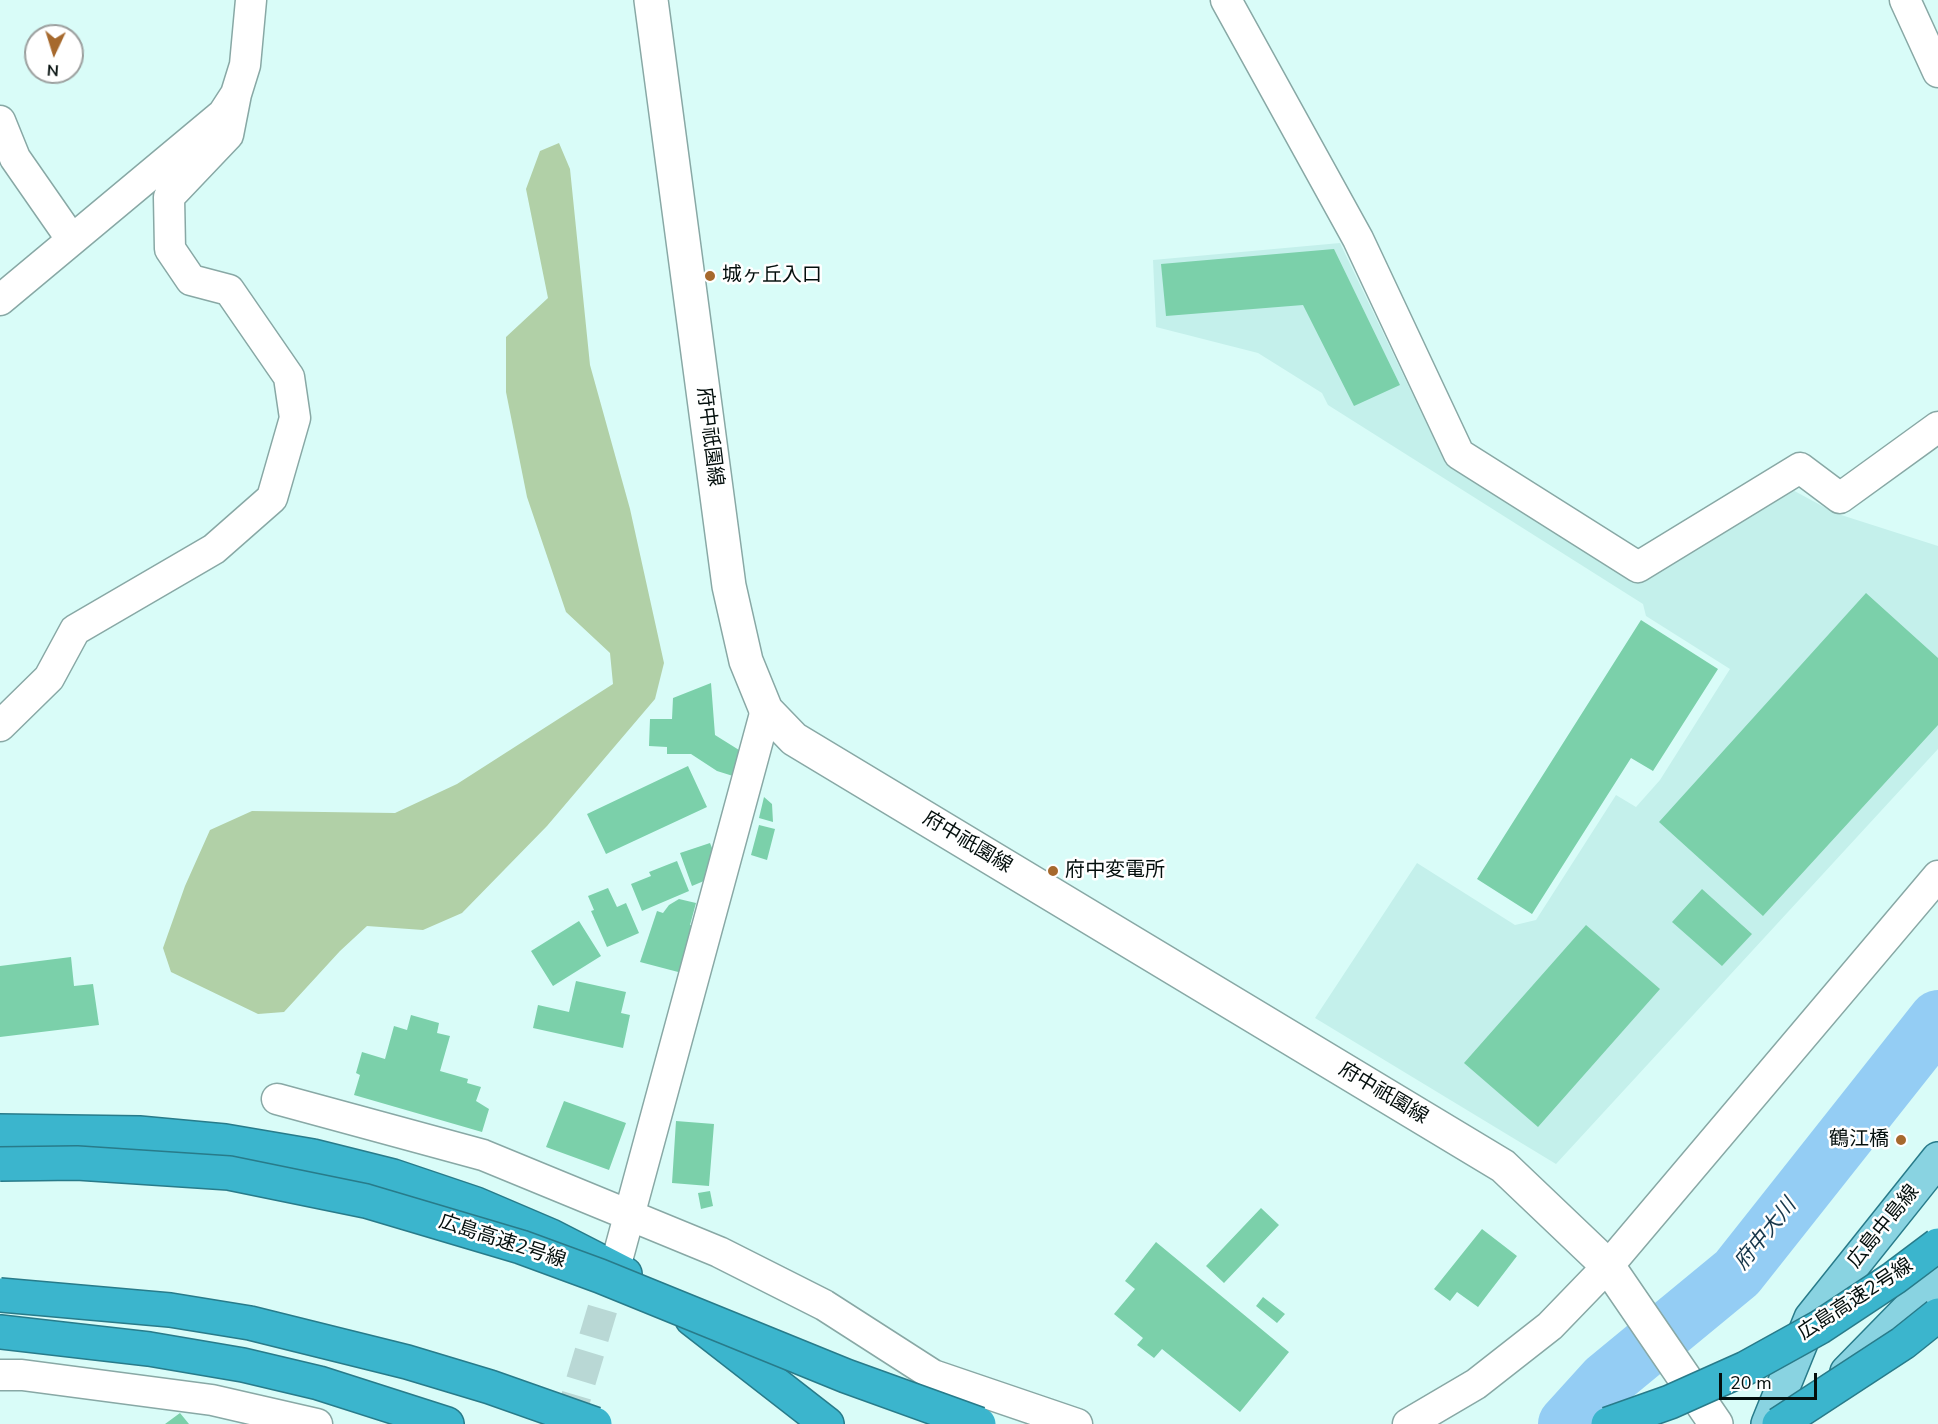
<!DOCTYPE html>
<meta charset="utf-8">
<style>
body{margin:0}
#map{position:relative;width:1938px;height:1424px;overflow:hidden;background:#d9fcf8;font-family:"Nunito Sans",sans-serif}
canvas{display:block}
.north{position:absolute;left:24px;top:24px;width:60px;height:60px;box-sizing:border-box;background:#fff;border:2px solid #9b9f9e;border-radius:50%;rotate:184deg;font-size:16px;font-weight:700;line-height:24px;text-align:center;color:#040f0d}
.north::after{content:'';display:block;margin:auto;width:21px;height:27px;background:#a6692d;clip-path:polygon(50% 0,100% 100%,50% 72%,0 100%)}
.scale{position:absolute;left:1719px;top:1373px;width:98px;height:27px;box-sizing:border-box;border:3px solid #040f0d;border-top:0;padding-left:8px;font-size:18px;line-height:21px;white-space:nowrap;color:#040f0d;-webkit-text-stroke:4px #fff;paint-order:stroke}
</style>
<div id="map">
<canvas width="1938" height="1424"></canvas>
<div class="north">N</div>
<div class="scale">20 m</div>
</div>
<script>
const c = document.querySelector('canvas').getContext('2d');
c.lineJoin = 'round';
function paint(path, color) {
  c.fillStyle = color;
  c.fill(path, 'evenodd');
}
function shape(rows) {
  const path = new Path2D();
  for (const r of rows) {
    path.moveTo(r[0], r[1]);
    for (let i = 2; i < r.length; i += 2) path.lineTo(r[i], r[i + 1]);
  }
  return path;
}
function strokePath(path, color, width, dash) {
  c.strokeStyle = color;
  c.lineWidth = width;
  c.lineCap = dash ? 'butt' : 'round';
  c.setLineDash(dash || []);
  c.stroke(path);
}
function write(font, color, halo, rows, align = 'center') {
  c.font = font + ' "Nunito Sans","Noto Sans JP",sans-serif';
  c.lineWidth = 5;
  c.setLineDash([]);
  c.textBaseline = 'middle';
  c.strokeStyle = halo;
  c.fillStyle = color;
  for (const [text, x, y, turn = 0] of rows) {
    c.save();
    c.translate(x, y);
    c.rotate((+turn || 0) * Math.PI / 180);
    c.textAlign = isNaN(turn) ? turn : align;
    if (halo) c.strokeText(text, 0, 0);
    c.fillText(text, 0, 0);
    c.restore();
  }
}
const built = shape([
 [1340,243,1443,458,1638,580,1789,488,1835,513,1938,546,1938,749,1556,1164,1315,1018,1417,863,1515,925,1536,920,1616,795,1636,807,1660,780,1730,669,1646,616,1643,604,1328,405,1322,393,1258,353,1156,327,1153,260]
]);
const green = shape([
 [559,143,570,169,590,365,630,509,664,663,655,699,547,826,462,913,423,930,367,926,340,951,284,1012,258,1014,171,972,163,948,185,886,210,830,252,811,395,813,457,784,613,684,610,653,566,612,527,497,506,392,506,337,548,298,526,189,540,151]
]);
const river = shape([
 [1567,1424,1606,1381,1737,1273,1938,1019]
]);
const building = shape([
 [1334,249,1400,385,1354,406,1303,305,1166,316,1161,264],
 [1866,593,1938,658,1938,725,1763,916,1659,822],
 [1641,620,1718,669,1653,771,1631,758,1532,914,1477,879],
 [711,683,715,735,739,750,733,776,717,771,691,754,667,754,667,747,649,746,650,719,672,719,673,698],
 [688,766,707,807,606,854,587,814],
 [764,797,772,804,773,822,759,818],
 [759,825,775,829,767,860,751,855],
 [710,843,716,858,711,878,692,886,680,853],
 [677,861,689,891,642,911,631,884,651,876,649,872],
 [608,888,617,907,626,903,639,933,607,947,591,911,594,910,588,896],
 [1702,889,1752,934,1722,966,1672,922],
 [679,899,696,903,690,925,694,926,682,973,640,962,657,911,663,913,669,905],
 [579,921,601,956,553,986,531,951],
 [1586,925,1660,989,1538,1127,1464,1063],
 [71,957,74,986,93,984,99,1025,0,1037,0,966],
 [576,981,626,992,621,1013,630,1015,623,1048,533,1028,538,1005,569,1012],
 [411,1015,439,1023,437,1033,450,1036,440,1071,468,1079,467,1083,481,1087,476,1101,489,1109,482,1132,354,1095,360,1075,356,1073,362,1052,385,1059,394,1026,407,1030],
 [564,1101,626,1123,609,1170,546,1147],
 [676,1121,714,1124,709,1186,672,1183],
 [710,1191,713,1206,701,1209,698,1193],
 [1261,1208,1279,1225,1224,1283,1206,1266],
 [1482,1229,1517,1256,1478,1307,1457,1292,1450,1301,1434,1289],
 [1156,1242,1289,1352,1240,1412,1162,1349,1154,1358,1137,1345,1143,1338,1114,1314,1135,1289,1125,1281],
 [1263,1297,1285,1314,1277,1323,1256,1306],
 [180,1413,189,1424,165,1424]
]);
const streetTunnel = shape([
 [568,1424,616,1264]
]);
const street = shape([
 [1226,0,1358,239,1459,454,1638,567,1800,468,1840,498,1938,427],
 [1905,0,1938,72],
 [0,121,15,158,72,240],
 [0,300,223,114,236,94,245,65,251,0],
 [0,726,49,678,75,630,214,549,272,498,295,418,289,377,229,290,191,280,170,249,169,197,228,135,236,94],
 [277,1099,483,1155,719,1252,824,1305,933,1375,1077,1424],
 [616,1264,766,710],
 [0,1375,22,1375,212,1400,317,1424],
 [1408,1424,1476,1384,1550,1326,1608,1266,1938,876]
]);
const secondary = shape([
 [651,0,729,586,746,661,766,710,794,739,1503,1166,1608,1266,1716,1424]
]);
const primary = shape([
 [1847,1372,1938,1279],
 [1768,1424,1811,1318,1938,1159]
]);
const highway = shape([
 [0,1131,139,1133,225,1141,313,1156,393,1176,476,1204,551,1236,625,1274],
 [692,1319,827,1424],
 [0,1332,149,1349,243,1365,319,1383,447,1424]
]);
const highwayBridge = shape([
 [0,1164,77,1163,229,1173,366,1201,521,1247,600,1276,846,1376,979,1424],
 [0,1295,170,1310,250,1323,407,1362,490,1387,595,1424],
 [1608,1424,1670,1402,1746,1368,1820,1327,1894,1278,1938,1245],
 [1779,1424,1903,1343,1938,1315]
]);
const markers = [
 [710,276,6,"#a6692d"],
 [1053,871,6,"#a6692d"],
 [1901,1140,6,"#a6692d"]
];
const poiNames = [
 ["城ヶ丘入口",722,276],
 ["府中変電所",1065,871],
 ["鶴江橋",1889,1140,"right"]
];
const streetNames = [
 ["府中祇園線",709,437,83],
 ["府中祇園線",967,843,31],
 ["府中祇園線",1383,1094,31],
 ["広島中島線",1884,1227,-51],
 ["広島高速2号線",502,1242,18],
 ["広島高速2号線",1856,1300,-33]
];
const waterNames = [
 ["府中大川",1766,1235,-51]
];
paint(built, '#c4f0eb');
paint(green, '#b1d0a7');
strokePath(river, '#94cdf4', 58);
paint(building, '#7bd0aa');
strokePath(streetTunnel, '#b9d8d5', 30, [30, 15]);
strokePath(street, '#88a8a5', 33);
strokePath(secondary, '#88a8a5', 36);
strokePath(primary, '#287b8a', 36);
strokePath(highway, '#287b8a', 36);
strokePath(street, '#fff', 30);
strokePath(secondary, '#fff', 33);
strokePath(primary, '#89d3e1', 33);
strokePath(highway, '#3bb5cd', 33);
strokePath(highwayBridge, '#287b8a', 36, []);
strokePath(highwayBridge, '#3bb5cd', 33);
for (const [x, y, r, color] of markers) {
  const dot = new Path2D();
  dot.arc(x, y, r, 0, 2 * Math.PI);
  c.fillStyle = color;
  c.fill(dot);
  strokePath(dot, '#fff', 2);
}
write('20px', '#040f0d', '#fff', poiNames, 'left');
write('20px', '#040f0d', '#fff', streetNames);
write('italic 21px', '#16364a', '#fff', waterNames);
</script>
